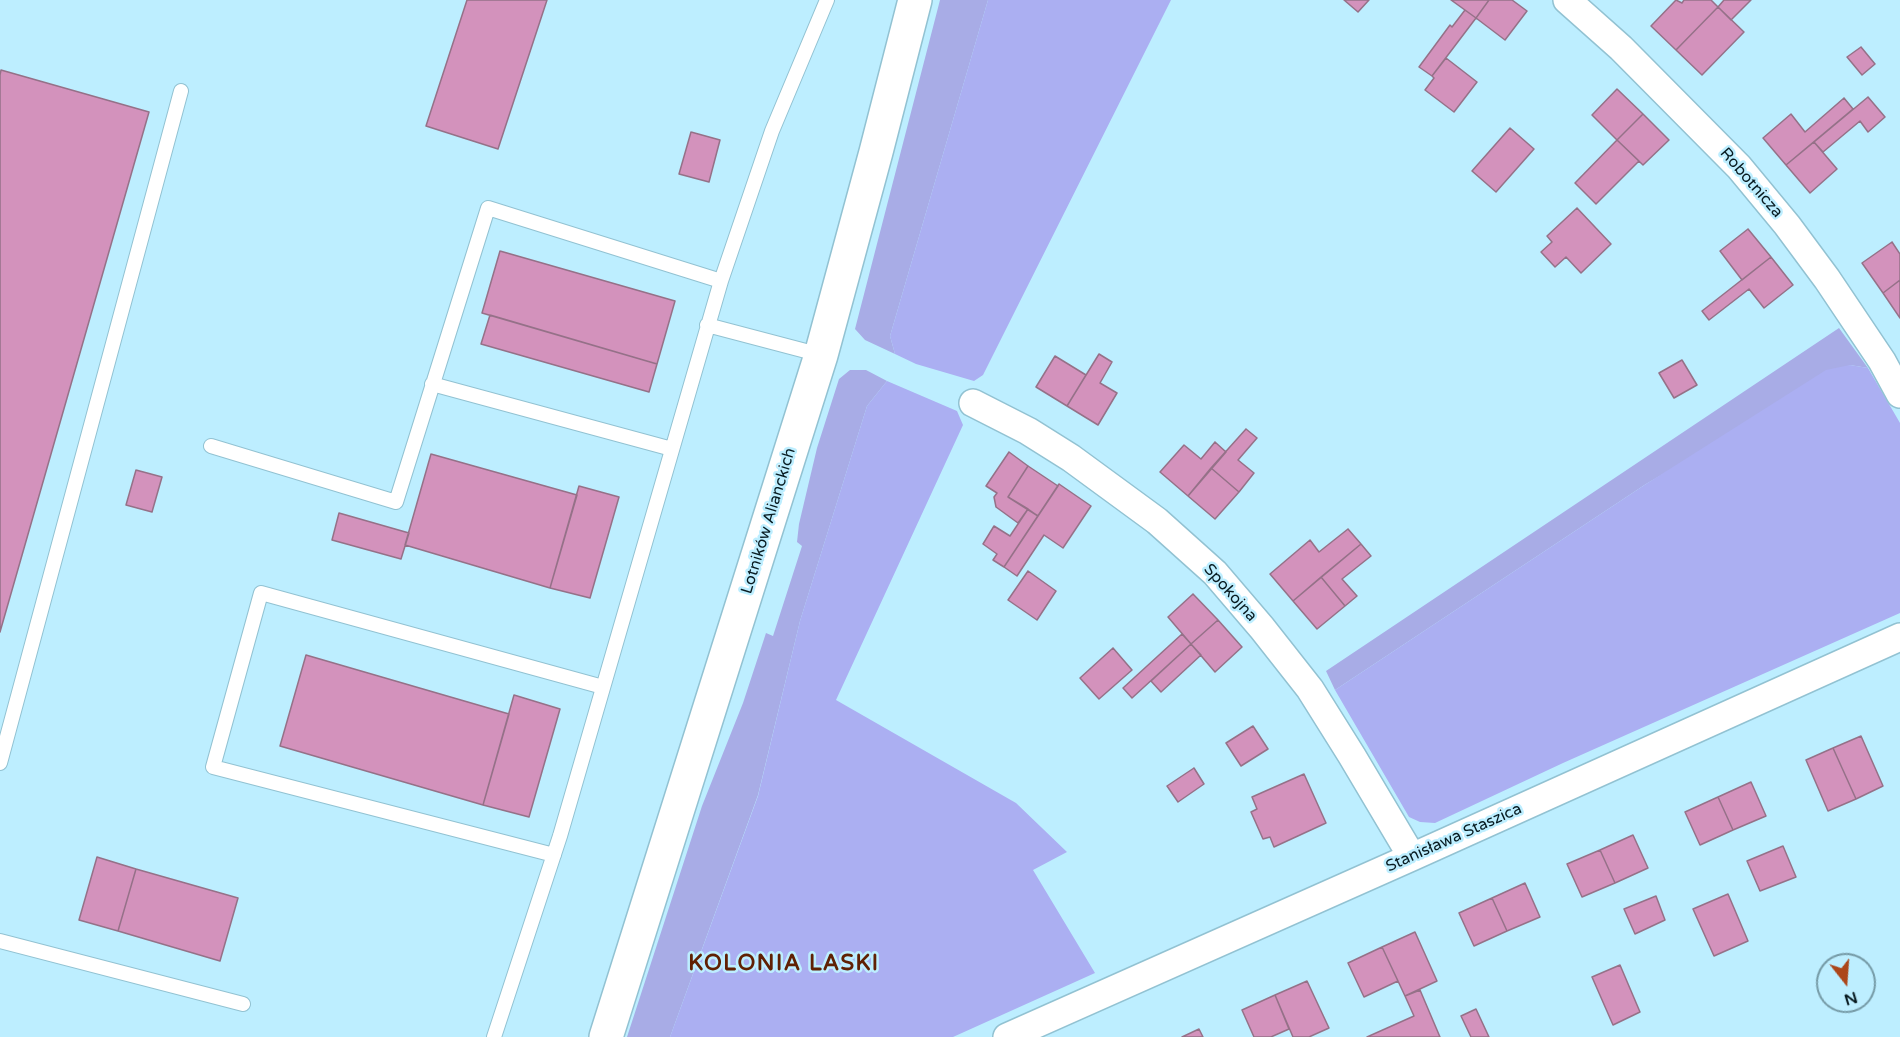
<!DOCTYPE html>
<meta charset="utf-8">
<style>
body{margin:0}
#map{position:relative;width:1900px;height:1037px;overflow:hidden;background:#bdeeff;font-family:"Varela Round",sans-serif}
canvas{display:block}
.north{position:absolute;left:1816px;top:953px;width:60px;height:60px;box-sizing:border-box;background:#bdeeff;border:2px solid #759aa6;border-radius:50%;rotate:163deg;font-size:16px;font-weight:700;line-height:24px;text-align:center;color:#081b21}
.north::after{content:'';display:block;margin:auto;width:21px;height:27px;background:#ac461a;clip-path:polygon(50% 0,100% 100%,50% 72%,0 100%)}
</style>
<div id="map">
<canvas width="1900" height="1037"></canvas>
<div class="north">N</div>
</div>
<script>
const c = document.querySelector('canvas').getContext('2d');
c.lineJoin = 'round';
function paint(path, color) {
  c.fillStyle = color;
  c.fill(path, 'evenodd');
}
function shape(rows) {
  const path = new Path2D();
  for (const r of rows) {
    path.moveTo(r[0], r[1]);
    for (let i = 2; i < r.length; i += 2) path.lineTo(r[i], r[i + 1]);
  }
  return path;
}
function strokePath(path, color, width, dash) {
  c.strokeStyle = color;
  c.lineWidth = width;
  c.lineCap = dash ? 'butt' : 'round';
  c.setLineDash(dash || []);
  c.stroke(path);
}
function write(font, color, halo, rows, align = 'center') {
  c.font = font + ' "Varela Round",sans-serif';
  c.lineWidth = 5;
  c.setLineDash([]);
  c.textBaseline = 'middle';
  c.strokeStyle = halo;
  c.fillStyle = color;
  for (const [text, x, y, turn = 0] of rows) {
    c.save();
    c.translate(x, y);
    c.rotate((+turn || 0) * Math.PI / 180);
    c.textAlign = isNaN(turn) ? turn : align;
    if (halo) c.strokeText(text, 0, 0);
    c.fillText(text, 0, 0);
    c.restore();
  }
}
const green = shape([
 [940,0,988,0,890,336,895,354,865,340,855,329],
 [1839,328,1868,368,1850,365,1646,484,1335,690,1326,671],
 [850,370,866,370,887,381,867,406,800,621,758,795,670,1037,627,1037,702,806,743,703,766,633,773,636,802,546,797,542,799,524,817,448,839,379]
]);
const forest = shape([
 [988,0,1171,0,983,375,974,381,916,364,895,354,890,336],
 [1850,365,1868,368,1900,423,1900,613,1563,763,1435,823,1420,822,1409,817,1335,690,1646,484,1826,370],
 [887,381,957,411,963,425,836,700,1016,803,1067,852,1033,870,1095,973,953,1037,670,1037,758,796,800,621,867,406]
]);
const building = shape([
 [467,0,547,0,498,149,426,126,467,0],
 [1344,0,1369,0,1358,12,1344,0],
 [1451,0,1489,0,1476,18,1451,0],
 [1489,0,1512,0,1527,11,1505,40,1476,18,1489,0],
 [1676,0,1682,3,1684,0,1711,0,1718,7,1676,50,1651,26,1676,0],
 [1724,0,1751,0,1731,20,1718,7,1724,0],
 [1718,7,1744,32,1702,75,1676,50,1718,7],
 [1465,10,1476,18,1432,76,1419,67,1450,25,1452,27,1465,10],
 [1861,47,1875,64,1862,75,1847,57,1861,47],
 [1446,58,1477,82,1454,112,1425,90,1434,78,1432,76,1446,58],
 [1,70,149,112,0,632,0,75,1,70],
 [1617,89,1643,114,1617,140,1592,115,1617,89],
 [1868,97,1885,117,1868,132,1860,121,1823,152,1814,142,1868,97],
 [1844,98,1853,109,1786,165,1763,138,1791,114,1805,132,1844,98],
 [1643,114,1669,140,1643,165,1617,140,1643,114],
 [1510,128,1534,149,1496,192,1472,171,1510,128],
 [691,132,720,140,709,182,679,174,691,132],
 [1617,140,1639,161,1596,204,1575,183,1617,140],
 [1814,142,1837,169,1810,193,1786,165,1814,142],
 [1577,208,1611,244,1581,273,1566,257,1555,267,1541,252,1552,242,1547,236,1577,208],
 [1748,229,1771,257,1742,280,1720,251,1748,229],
 [1892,242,1900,254,1900,280,1883,293,1862,263,1892,242],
 [500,251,675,301,657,364,482,313,500,251],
 [1771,257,1793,285,1764,308,1749,289,1709,320,1702,311,1771,257],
 [1900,280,1900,318,1883,293,1900,280],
 [490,315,657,364,649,392,481,344,490,315],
 [1099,354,1112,362,1100,383,1117,393,1098,425,1067,406,1099,354],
 [1055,356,1086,375,1067,406,1036,387,1055,356],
 [1682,360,1697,385,1674,398,1659,373,1682,360],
 [1246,429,1257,438,1238,460,1254,473,1239,492,1211,468,1246,429],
 [1215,442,1226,452,1188,496,1160,472,1184,445,1201,459,1215,442],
 [1009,452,1028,466,1008,497,1028,509,1018,523,996,507,994,497,997,493,986,486,1009,452],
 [431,454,577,495,550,588,405,545,431,454],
 [1028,466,1058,486,1038,516,1008,497,1028,466],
 [1211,468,1239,492,1215,519,1188,496,1211,468],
 [136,470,162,477,152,512,126,505,136,470],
 [1059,484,1091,506,1063,548,1044,535,1017,576,1004,567,1059,484],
 [579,486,619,497,590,598,550,588,579,486],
 [1028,509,1038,516,1004,567,993,560,997,554,983,544,994,526,1010,536,1028,509],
 [339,513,409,533,401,559,332,540,339,513],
 [1348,529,1361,544,1293,601,1270,574,1310,540,1319,552,1348,529],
 [1361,544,1371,556,1342,579,1357,596,1345,606,1321,577,1361,544],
 [1028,571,1056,591,1037,620,1008,600,1028,571],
 [1321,577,1345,606,1317,629,1293,601,1321,577],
 [1193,594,1218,620,1191,644,1168,617,1193,594],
 [1218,620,1242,647,1215,672,1191,644,1218,620],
 [1182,634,1191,644,1132,698,1123,688,1182,634],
 [1191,644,1201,655,1161,692,1151,681,1191,644],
 [1113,648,1132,670,1099,699,1080,678,1113,648],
 [306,655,509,714,483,805,280,746,306,655],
 [514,695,560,709,529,817,483,805,514,695],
 [1253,726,1268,749,1241,766,1226,743,1253,726],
 [1861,736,1883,786,1856,799,1833,748,1861,736],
 [1833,748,1856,799,1828,811,1806,760,1833,748],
 [1194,768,1204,784,1178,802,1167,786,1194,768],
 [1304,774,1326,823,1274,847,1270,837,1263,839,1251,812,1257,809,1252,797,1304,774],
 [1751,782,1766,816,1733,830,1718,797,1751,782],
 [1718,797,1733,830,1700,845,1685,812,1718,797],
 [1633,835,1648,868,1615,883,1600,850,1633,835],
 [1783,846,1796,877,1760,891,1747,861,1783,846],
 [1600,850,1615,883,1582,897,1567,864,1600,850],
 [97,857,136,869,118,931,79,920,97,857],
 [136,869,238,898,220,961,118,931,136,869],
 [1525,883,1540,917,1507,931,1492,898,1525,883],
 [1728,894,1748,941,1714,956,1693,909,1728,894],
 [1656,896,1665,920,1635,934,1624,909,1656,896],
 [1492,898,1507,931,1474,946,1459,913,1492,898],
 [1415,932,1437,981,1405,996,1382,947,1415,932],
 [1382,947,1398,981,1364,997,1348,963,1382,947],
 [1620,965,1640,1012,1613,1025,1592,977,1620,965],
 [1307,981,1329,1028,1309,1037,1293,1037,1275,995,1307,981],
 [1420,990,1440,1037,1367,1037,1414,1016,1405,996,1420,990],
 [1275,995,1289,1029,1271,1037,1254,1037,1242,1010,1275,995],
 [1476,1009,1489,1037,1471,1037,1461,1016,1476,1009],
 [1199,1029,1203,1037,1182,1037,1199,1029]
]);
const lane = shape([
 [707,325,821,355],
 [432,384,672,449],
 [211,446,396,502,488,208,721,281],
 [0,763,181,91],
 [554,855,213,767,261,593,603,687],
 [0,941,243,1004],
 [494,1037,560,836,721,281,772,131,827,0]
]);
const street = shape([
 [1567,0,1621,48,1739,167,1787,225,1827,279,1882,361,1900,394],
 [973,403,1028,431,1071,458,1157,521,1215,573,1262,628,1310,689,1352,756,1412,857],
 [1007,1037,1412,857,1900,637]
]);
const secondary = shape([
 [606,1037,821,355,876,152,915,0]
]);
const streetNames = [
 ["Robotnicza",1751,183,49],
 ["Lotników Alianckich",769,521,-73],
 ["Spokojna",1230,593,48],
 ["Stanisława Staszica",1454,838,-24]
];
const districtNames = [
 ["KOLONIA LASKI",784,964]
];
paint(green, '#a8ace6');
paint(forest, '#abaff2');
paint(building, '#d392bc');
strokePath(building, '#957188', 1.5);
strokePath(lane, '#92c2d2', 16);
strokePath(street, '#92c2d2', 30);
strokePath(secondary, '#92c2d2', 36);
strokePath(lane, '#fff', 14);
strokePath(street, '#fff', 27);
strokePath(secondary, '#fff', 33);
write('16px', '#081b21', '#bdeeff', streetNames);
c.letterSpacing = '1.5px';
write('bold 22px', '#602003', '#bdeeff', districtNames);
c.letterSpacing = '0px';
</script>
